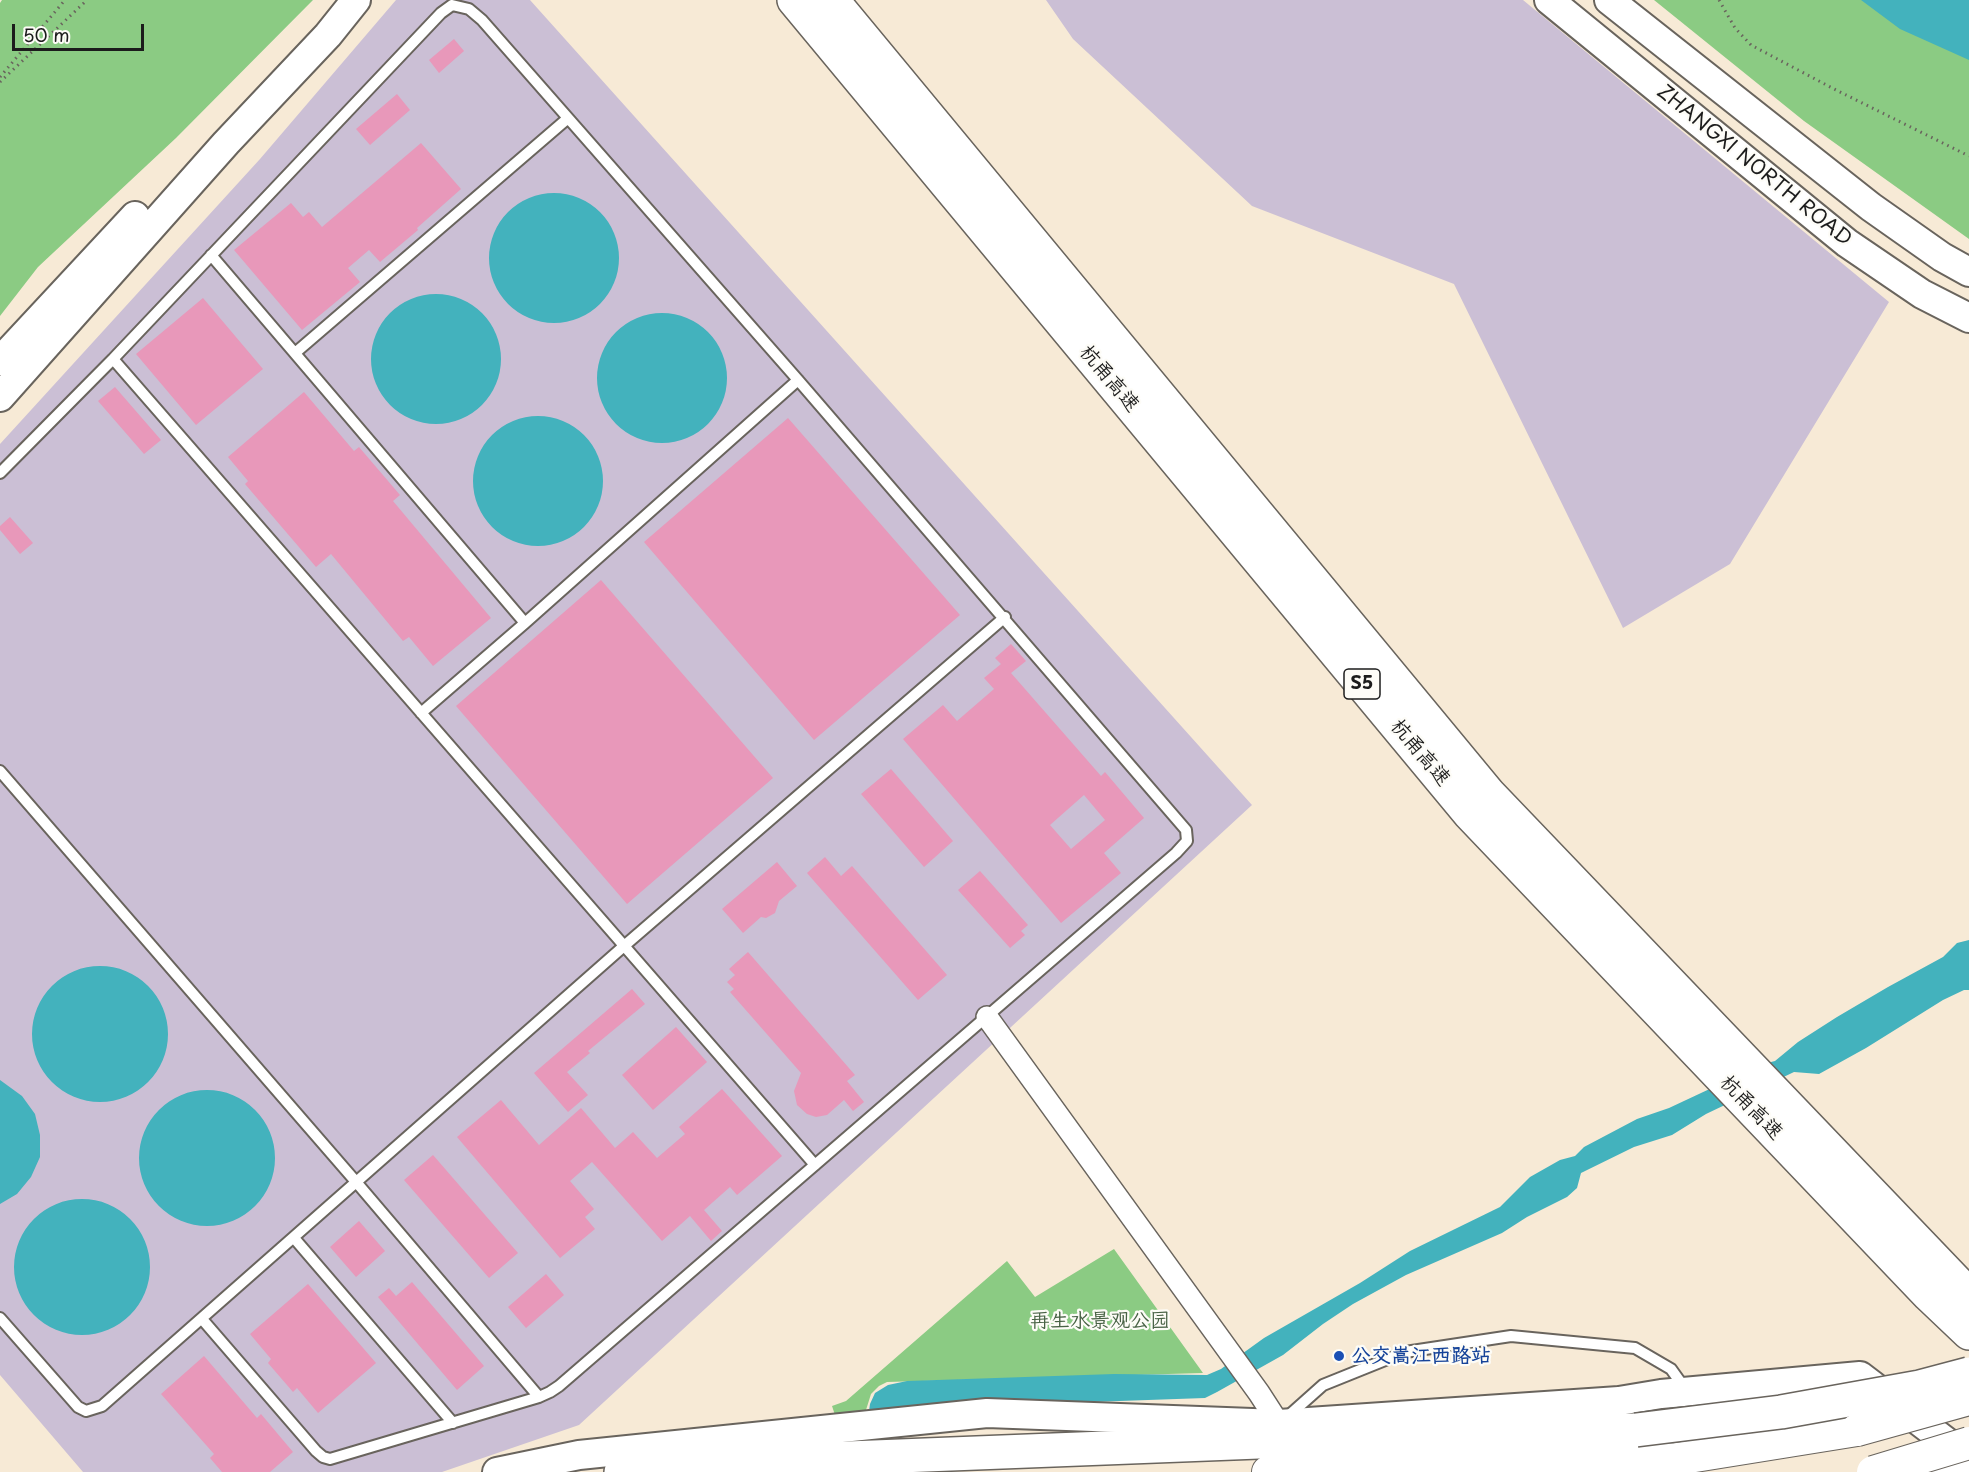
<!DOCTYPE html>
<meta charset="utf-8">
<style>
body{margin:0}
#map{position:relative;width:1969px;height:1472px;overflow:hidden;background:#f7ead6;font-family:"Playpen Sans",sans-serif}
canvas{display:block}
.scale{position:absolute;left:12px;top:24px;width:132px;height:27px;box-sizing:border-box;border:3px solid #1c1c1c;border-top:0;padding-left:8px;font-size:18px;line-height:21px;white-space:nowrap;color:#1c1c1c;-webkit-text-stroke:4px #fdfcf7;paint-order:stroke}
</style>
<div id="map">
<canvas width="1969" height="1472"></canvas>
<div class="scale">50 m</div>
</div>
<script>
const c = document.querySelector('canvas').getContext('2d');
c.lineJoin = 'round';
function paint(path, color) {
  c.fillStyle = color;
  c.fill(path, 'evenodd');
}
function shape(rows) {
  const path = new Path2D();
  for (const r of rows) {
    if (r.length === 3) {
      path.moveTo(r[0] + r[2], r[1]);
      path.arc(r[0], r[1], r[2], 0, 2 * Math.PI);
      continue;
    }
    path.moveTo(r[0], r[1]);
    for (let i = 2; i < r.length; i += 2) path.lineTo(r[i], r[i + 1]);
  }
  return path;
}
function strokePath(path, color, width, dash) {
  c.strokeStyle = color;
  c.lineWidth = width;
  c.lineCap = dash ? 'butt' : 'round';
  c.setLineDash(dash || []);
  c.stroke(path);
}
function write(font, color, halo, rows, align = 'center') {
  c.font = font + ' "Playpen Sans","LXGW WenKai TC",sans-serif';
  c.lineWidth = 4.5;
  c.setLineDash([]);
  c.textBaseline = 'middle';
  c.strokeStyle = halo;
  c.fillStyle = color;
  for (const [text, x, y, turn = 0] of rows) {
    c.save();
    c.translate(x, y);
    c.rotate((+turn || 0) * Math.PI / 180);
    c.textAlign = isNaN(turn) ? turn : align;
    if (halo) c.strokeText(text, 0, 0);
    c.fillText(text, 0, 0);
    c.restore();
  }
}
const industrial = shape([
 [396,0,530,0,1252,805,579,1425,442,1472,83,1472,0,1375,0,444,260,159],
 [1046,0,1523,0,1889,302,1730,564,1623,628,1454,284,1252,206,1073,39]
]);
const green = shape([
 [2,0,313,0,176,138,38,267,0,316,0,3],
 [1654,0,1887,0,1969,48,1969,239,1804,121],
 [1114,1249,1203,1373,887,1382,879,1386,871,1394,866,1410,835,1415,832,1406,846,1401,1007,1261,1035,1297]
]);
const water = shape([
 [1861,0,1969,0,1969,60,1900,29],
 [554,258,65],
 [436,359,65],
 [662,378,65],
 [538,481,65],
 [1969,940,1969,990,1964,990,1943,1000,1866,1048,1819,1074,1794,1072,1706,1114,1672,1135,1634,1147,1581,1173,1577,1188,1567,1197,1527,1217,1502,1233,1406,1275,1353,1304,1323,1324,1283,1355,1217,1392,1205,1398,1034,1404,891,1417,880,1472,860,1472,870,1404,875,1393,888,1385,907,1381,1114,1374,1207,1375,1221,1369,1264,1338,1360,1283,1410,1251,1500,1207,1530,1177,1560,1160,1575,1156,1584,1147,1637,1119,1669,1108,1763,1064,1775,1061,1798,1042,1837,1017,1888,987,1943,957,1957,943],
 [100,1034,68],
 [0,1080,22,1096,35,1114,40,1135,40,1157,31,1177,17,1194,0,1204],
 [207,1158,68],
 [82,1267,68]
]);
const building = shape([
 [454,39,464,51,439,73,429,60],
 [397,94,410,110,370,145,356,129],
 [421,143,461,189,417,228,418,230,380,262,369,250,348,268,360,282,302,330,234,250,291,203,303,217,309,212,322,227],
 [203,298,263,369,196,425,136,354],
 [115,387,161,440,144,454,98,401],
 [304,392,354,451,359,447,400,495,393,501,491,618,433,666,409,637,403,641,331,554,316,567,245,484,248,481,228,457],
 [788,418,960,615,814,740,644,542],
 [10,517,33,543,20,554,0,530,0,526],
 [601,580,773,778,627,904,456,706],
 [1011,644,1026,661,1011,673,1101,776,1105,772,1144,818,1104,853,1121,873,1061,923,903,739,943,705,957,721,994,689,984,678,1001,664,995,658],
 [1084,795,1105,820,1071,849,1050,825],
 [891,769,953,841,924,867,861,794],
 [825,857,841,876,852,866,947,975,918,1000,807,873],
 [777,862,797,886,779,901,775,913,766,918,761,917,743,933,722,909],
 [980,871,1028,925,1021,931,1025,935,1010,948,958,890],
 [748,952,855,1075,847,1081,864,1102,853,1111,844,1100,827,1115,816,1117,807,1114,797,1105,794,1091,801,1073,730,992,734,989,727,982,735,975,729,969],
 [632,989,645,1004,588,1051,590,1053,567,1072,588,1095,568,1112,534,1073],
 [676,1027,707,1062,653,1110,622,1075],
 [722,1089,782,1156,737,1195,730,1187,704,1210,722,1231,711,1241,690,1216,662,1241,592,1162,570,1181,594,1209,585,1217,595,1229,560,1258,457,1137,501,1100,539,1145,581,1108,615,1148,633,1132,657,1158,685,1134,679,1127],
 [433,1155,518,1253,489,1278,404,1180],
 [359,1221,385,1251,356,1277,330,1247],
 [546,1274,564,1295,526,1328,508,1307],
 [412,1282,484,1366,457,1390,378,1297,389,1288,396,1296],
 [308,1284,376,1363,318,1413,297,1388,293,1392,268,1363,271,1359,250,1334],
 [204,1356,257,1418,261,1414,293,1452,270,1472,222,1472,210,1458,214,1454,161,1394]
]);
const path = shape([
 [1719,0,1735,28,1751,45,1834,89,1969,156],
 [0,77,65,0],
 [0,82,87,0]
]);
const lane = shape([
 [211,255,525,623],
 [295,353,567,119],
 [113,359,815,1165],
 [0,473,113,359,441,13,452,5,469,9,482,20,798,380,1186,830,1187,841,1176,853,559,1386,550,1392,539,1397,330,1459,323,1457,316,1451,202,1319],
 [421,713,525,623,798,380],
 [0,771,357,1183,539,1397],
 [294,1238,453,1423],
 [0,1318,78,1407,86,1411,102,1406,624,946,1005,617],
 [1286,1418,1323,1385,1405,1352,1511,1336,1635,1348,1671,1369,1686,1390]
]);
const street = shape([
 [987,1017,1259,1393,1279,1424]
]);
const secondary = shape([
 [1549,0,1847,243,1922,294,1969,318],
 [1609,0,1871,207,1942,257,1969,272],
 [0,361,135,216],
 [0,397,226,143,328,35,356,0],
 [497,1472,579,1455,987,1413,1279,1424,1619,1401,1661,1394,1860,1376,1969,1459],
 [1943,1472,1969,1466]
]);
const primary = shape([
 [1268,1472,1676,1459,1857,1430]
]);
const highway = shape([
 [794,0,1469,813,1929,1295,1969,1333],
 [832,0,1489,794,1969,1295],
 [621,1472,695,1466,823,1459,1387,1437,1636,1430]
]);
const primaryBridge = shape([
 [1857,1430,1969,1399],
 [1873,1472,1969,1443]
]);
const highwayBridge = shape([
 [1636,1430,1781,1412,1920,1387,1969,1374]
]);
const markers = [
 [1339,1356,6,"#1a4fb4"]
];
const shields = [
 [1362,684,36]
];
const shieldNames = [
 ["S5",1362,684]
];
const streetNames = [
 ["ZHANGXI NORTH ROAD",1754,166,39],
 ["杭甬高速",1109,379,50],
 ["杭甬高速",1420,753,50],
 ["杭甬高速",1751,1108,46]
];
const parkNames = [
 ["再生水景观公园",1100,1321]
];
const transitNames = [
 ["公交嵩江西路站",1351,1356]
];
paint(industrial, '#cbbfd5');
paint(green, '#8bcb83');
paint(water, '#43b2bd');
paint(building, '#e898ba');
strokePath(lane, '#69645d', 14);
strokePath(street, '#69645d', 24);
strokePath(secondary, '#69645d', 32);
strokePath(primary, '#69645d', 34);
strokePath(highway, '#69645d', 36);
strokePath(path, '#69645d', 3, [1.5, 4.5]);
strokePath(lane, '#fff', 10);
strokePath(street, '#fff', 21);
strokePath(secondary, '#fff', 28);
strokePath(primary, '#fff', 32);
strokePath(highway, '#fff', 33);
strokePath(primaryBridge, '#69645d', 34, []);
strokePath(highwayBridge, '#69645d', 36, []);
strokePath(primaryBridge, '#fff', 32);
strokePath(highwayBridge, '#fff', 33);
for (const [x, y, r, color] of markers) {
  const dot = new Path2D();
  dot.arc(x, y, r, 0, 2 * Math.PI);
  c.fillStyle = color;
  c.fill(dot);
  strokePath(dot, '#fdfcf7', 2);
}
for (const [x, y, w] of shields) {
  const box = new Path2D();
  box.roundRect(x - w / 2, y - 15, w, 30, 4.5);
  c.fillStyle = '#fdfcf7';
  c.fill(box);
  strokePath(box, '#1c1c1c', 1.5);
}
write('bold 18px', '#1c1c1c', null, shieldNames);
write('20px', '#1c1c1c', '#fdfcf7', streetNames);
write('20px', '#486245', '#fdfcf7', parkNames);
write('bold 20px', '#164399', '#fdfcf7', transitNames, 'left');
</script>
